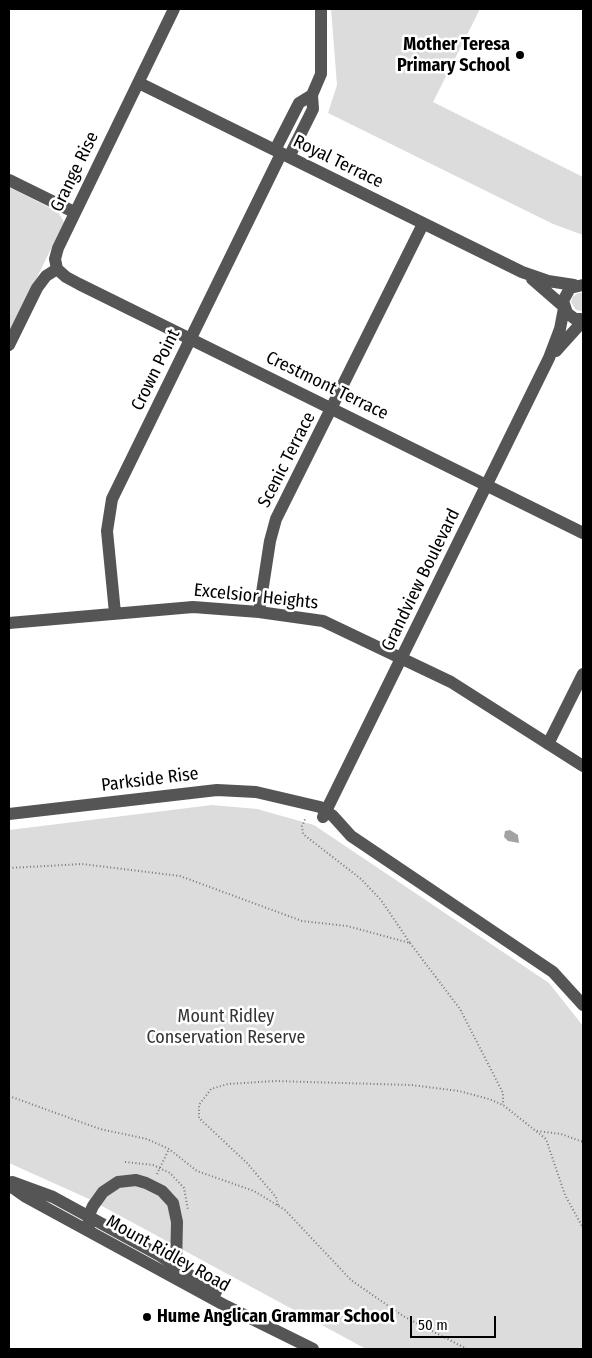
<!DOCTYPE html>
<style>
body{margin:0}
#map{position:relative;width:592px;height:1358px;overflow:hidden;background:#fff;font-family:"Fira Sans Condensed",sans-serif}
canvas{display:block}
.frame{position:absolute;inset:0;border:10px solid #000;pointer-events:none}
.scale{position:absolute;left:410px;top:1316px;width:86px;height:22px;box-sizing:border-box;border:2px solid #000;border-top:0;padding-left:6px;font-size:15px;line-height:18px;white-space:nowrap;color:#000;-webkit-text-stroke:4px #fff;paint-order:stroke}
</style>
<div id="map">
<canvas width="592" height="1358"></canvas>
<div class="frame"></div>
<div class="scale">50 m</div>
</div>
<script>
const c = document.querySelector('canvas').getContext('2d');
c.lineJoin = 'round';
function paint(path, color) {
  c.fillStyle = color;
  c.fill(path, 'evenodd');
}
function shape(rows) {
  const path = new Path2D();
  for (const r of rows) {
    path.moveTo(r[0], r[1]);
    for (let i = 2; i < r.length; i += 2) path.lineTo(r[i], r[i + 1]);
  }
  return path;
}
function strokePath(path, color, width, dash) {
  c.strokeStyle = color;
  c.lineWidth = width;
  c.lineCap = dash ? 'butt' : 'round';
  c.setLineDash(dash || []);
  c.stroke(path);
}
function write(font, color, halo, rows, align = 'center') {
  c.font = font + ' "Fira Sans Condensed",sans-serif';
  c.lineWidth = 5;
  c.setLineDash([]);
  c.textBaseline = 'middle';
  c.strokeStyle = halo;
  c.fillStyle = color;
  for (const [text, x, y, turn = 0] of rows) {
    c.save();
    c.translate(x, y);
    c.rotate((+turn || 0) * Math.PI / 180);
    c.textAlign = isNaN(turn) ? turn : align;
    if (halo) c.strokeText(text, 0, 0);
    c.fillText(text, 0, 0);
    c.restore();
  }
}
const green = shape([
 [331,9,480,9,433,102,583,177,583,235,553,224,328,113,337,85],
 [9,187,58,212,64,222,9,335],
 [579,293,583,293,582,311,576,310,571,302,573,296],
 [212,805,257,809,314,825,549,983,583,1026,583,1349,366,1349,89,1199,9,1163,9,830]
]);
const water = shape([
 [510,830,518,835,519,843,508,841,504,837,505,831]
]);
const path = shape([
 [9,868,82,864,180,876,302,921,347,926,410,943,381,900,361,879,303,834,302,826,306,817],
 [410,943,460,1009,503,1093,503,1105],
 [9,1096,100,1129,147,1139,169,1149,197,1171,254,1191,285,1210,351,1280,403,1316,467,1349],
 [537,1131,561,1134,583,1142],
 [125,1162,153,1165,170,1173,184,1188,188,1210],
 [157,1174,169,1149],
 [278,1205,276,1197,247,1163,199,1118,199,1105,211,1089,228,1084,275,1081,411,1085,459,1091,489,1099,503,1105,546,1139,565,1195,583,1228]
]);
const minor = shape([
 [139,83,522,272,548,281,574,285],
 [275,150,299,103,312,95],
 [289,157,313,109,312,95,321,74,321,9],
 [9,180,74,212],
 [57,269,66,277,79,284,583,533],
 [532,279,563,306],
 [583,285,570,288,563,301,567,313,575,319,583,319],
 [9,345,37,288,46,276,57,269,55,259,58,248,174,9],
 [556,351,583,321],
 [259,612,270,541,276,519,423,224],
 [115,613,107,531,112,499,281,154],
 [9,623,193,607,259,612,323,621,451,682,583,766],
 [548,744,583,674],
 [9,814,217,790,256,792,320,807,333,816,351,836,553,972,583,1005],
 [323,817,549,358,560,329,564,308],
 [12,1182,53,1197,159,1255,216,1292],
 [9,1185,26,1197,226,1306,313,1349],
 [90,1224,88,1217,93,1206,103,1192,118,1182,136,1180,146,1183,162,1191,173,1203,177,1222,176,1266]
]);
const markers = [
 [520,55,5,"#000"],
 [147,1317,5,"#000"]
];
const poiNames = [
 ["Mother Teresa",510,45],
 ["Primary School",510,66],
 ["Hume Anglican Grammar School",157,1317,"left"]
];
const streetNames = [
 ["Royal Terrace",338,162,26],
 ["Grange Rise",75,172,-64],
 ["Crown Point",156,370,-64],
 ["Crestmont Terrace",327,386,26],
 ["Scenic Terrace",287,460,-63],
 ["Grandview Boulevard",421,580,-64],
 ["Excelsior Heights",256,597,6],
 ["Parkside Rise",150,780,-7],
 ["Mount Ridley Road",168,1254,29]
];
const parkNames = [
 ["Mount Ridley",226,1017],
 ["Conservation Reserve",226,1038]
];
paint(green, '#dcdcdc');
paint(water, '#a3a3a3');
strokePath(path, '#777', 2, [1, 2.5]);
strokePath(minor, '#555', 12);
for (const [x, y, r, color] of markers) {
  const dot = new Path2D();
  dot.arc(x, y, r, 0, 2 * Math.PI);
  c.fillStyle = color;
  c.fill(dot);
  strokePath(dot, '#fff', 2);
}
write('bold 18px', '#000', '#fff', poiNames, 'right');
write('18px', '#000', '#fff', streetNames);
write('18px', '#333', '#fff', parkNames);
</script>
